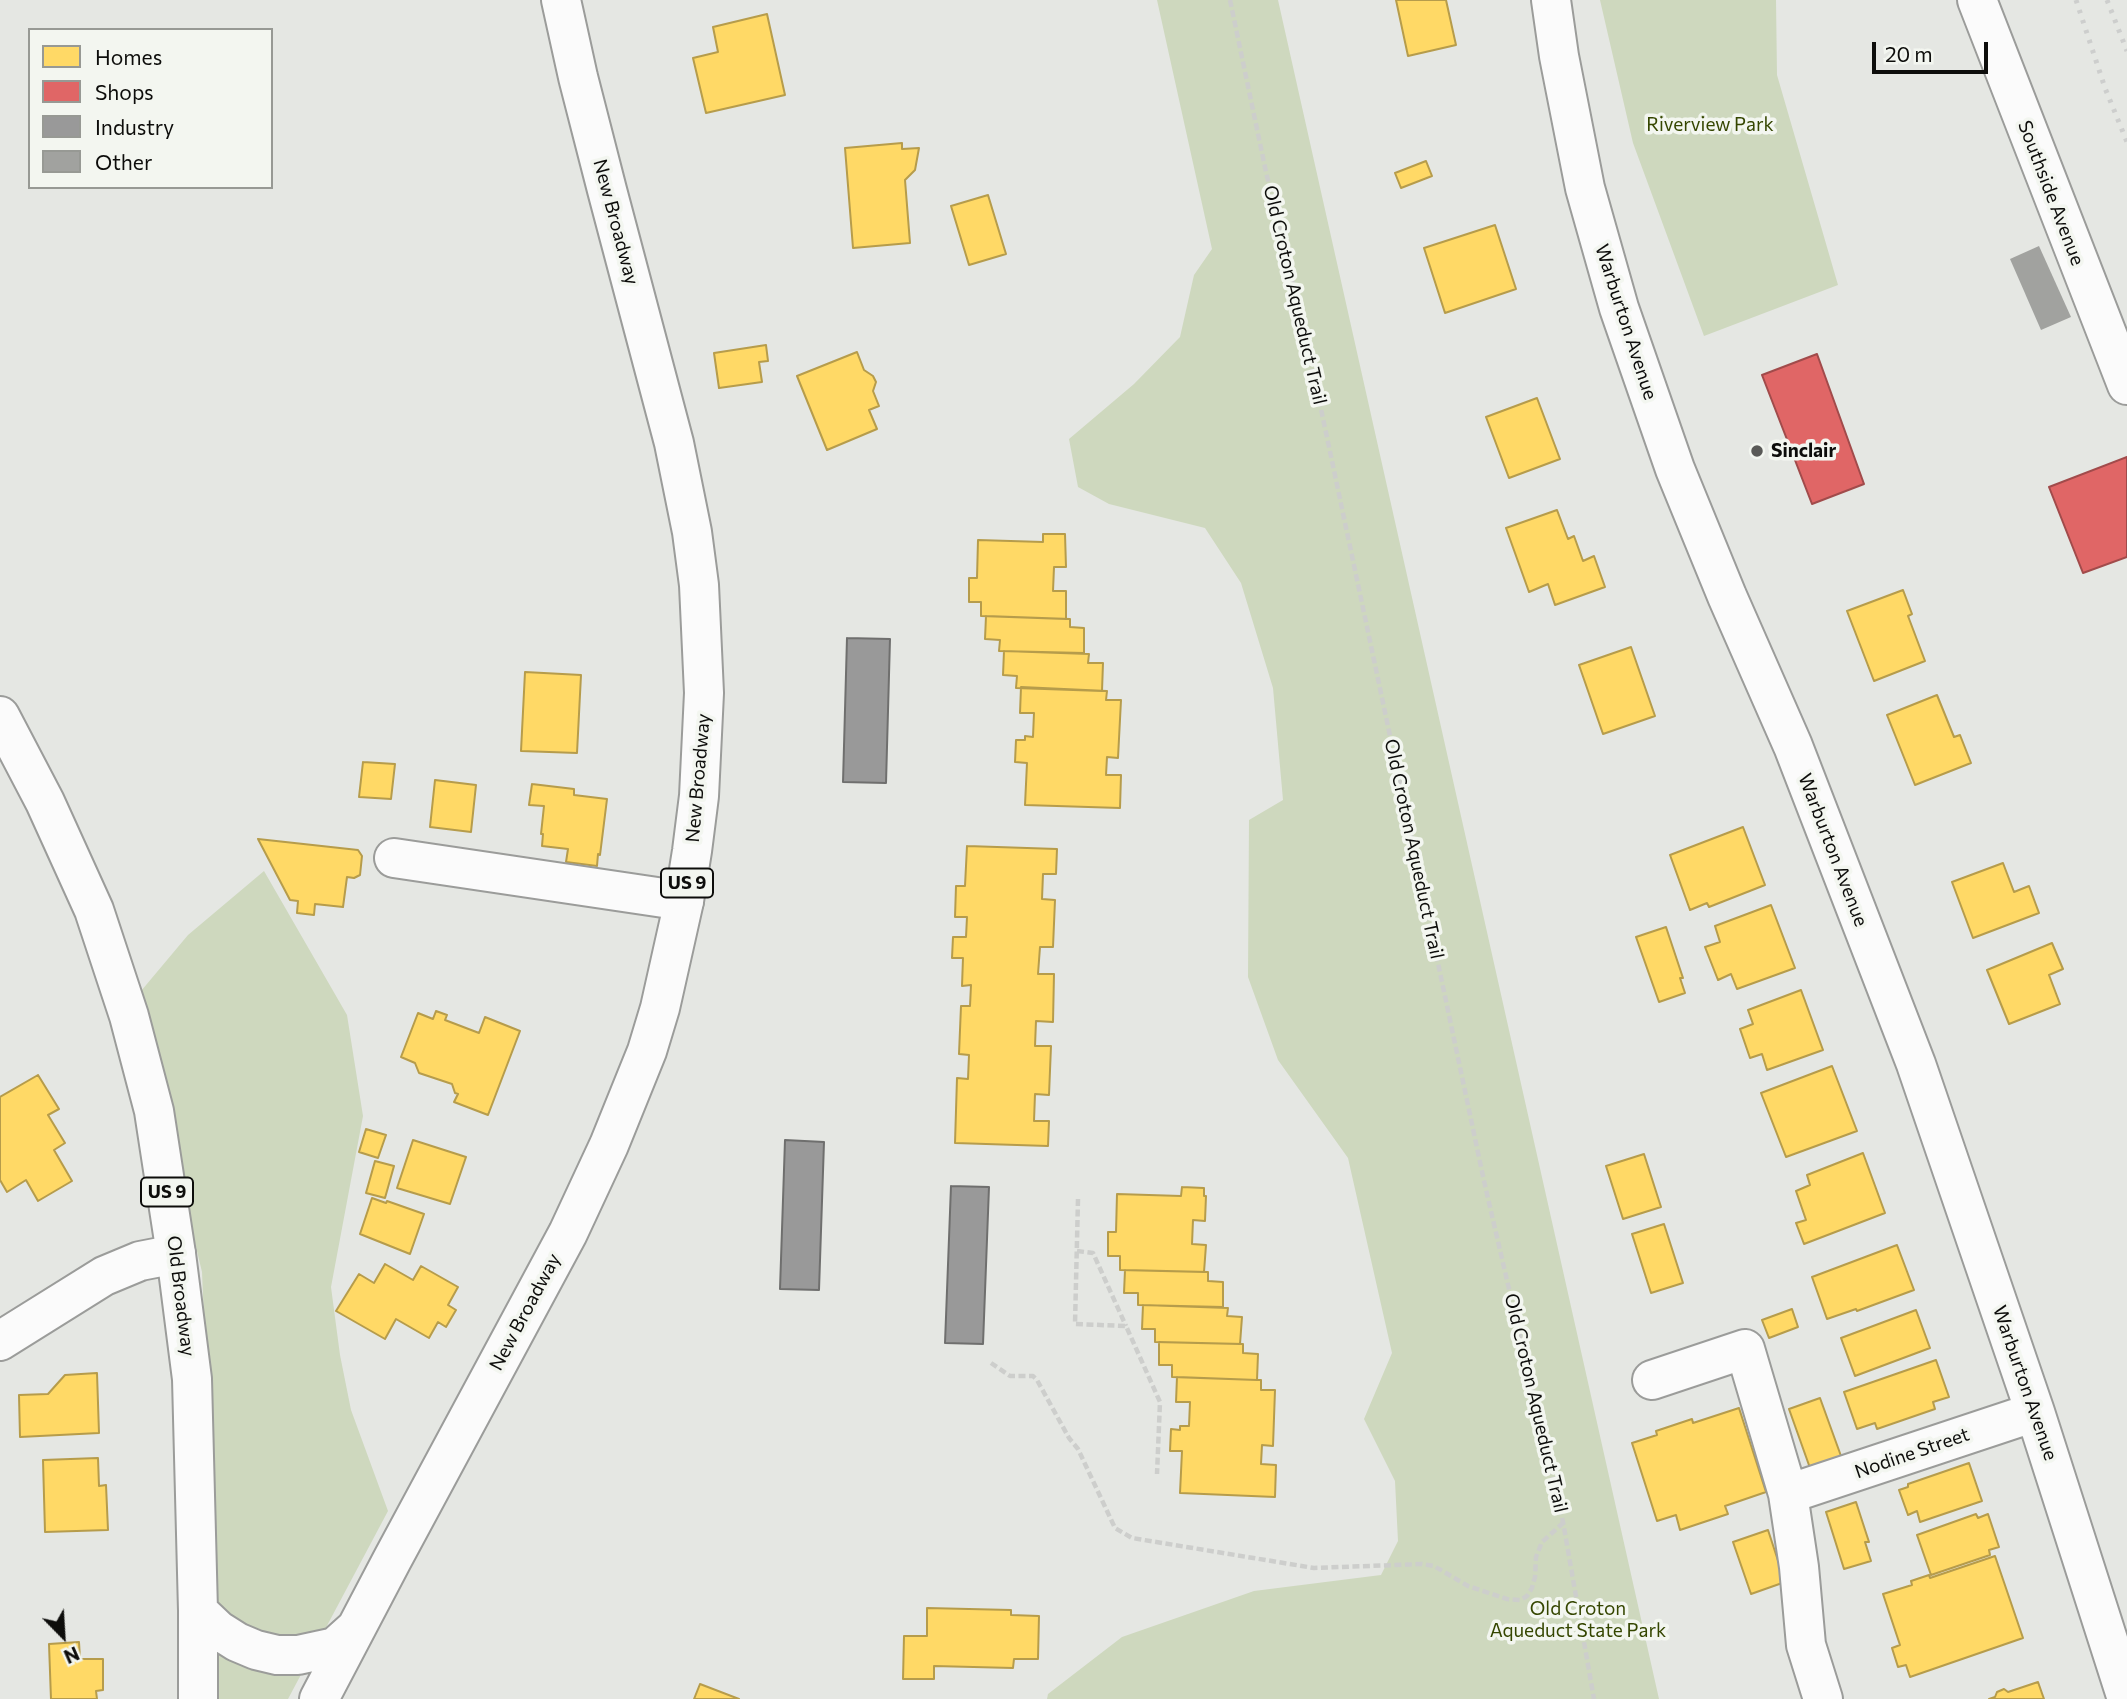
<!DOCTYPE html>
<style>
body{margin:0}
#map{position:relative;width:2127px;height:1699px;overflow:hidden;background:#e5e7e3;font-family:Commissioner,sans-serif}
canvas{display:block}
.legend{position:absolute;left:28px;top:28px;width:245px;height:161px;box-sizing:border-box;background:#f3f6f0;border:2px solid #979994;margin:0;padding:9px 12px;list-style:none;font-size:21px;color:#0d0d0b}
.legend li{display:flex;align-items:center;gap:14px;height:35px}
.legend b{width:35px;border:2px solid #979994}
.north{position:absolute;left:28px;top:1601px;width:70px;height:70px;-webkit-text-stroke:5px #f3f6f0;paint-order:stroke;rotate:156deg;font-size:19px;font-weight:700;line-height:28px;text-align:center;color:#0d0d0b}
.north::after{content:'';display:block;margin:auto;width:24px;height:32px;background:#0d0d0b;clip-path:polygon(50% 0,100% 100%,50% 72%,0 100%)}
.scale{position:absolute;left:1872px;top:42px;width:116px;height:32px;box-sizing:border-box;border:4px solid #0d0d0b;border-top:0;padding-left:9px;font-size:21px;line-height:24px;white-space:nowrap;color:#0d0d0b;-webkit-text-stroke:5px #f3f6f0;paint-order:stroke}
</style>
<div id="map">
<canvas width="2127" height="1699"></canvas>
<ul class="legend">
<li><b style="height:19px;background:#ffd966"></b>Homes</li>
<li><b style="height:19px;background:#e06666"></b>Shops</li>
<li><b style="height:19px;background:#999"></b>Industry</li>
<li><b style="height:19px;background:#a1a29f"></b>Other</li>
</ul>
<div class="north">N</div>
<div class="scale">20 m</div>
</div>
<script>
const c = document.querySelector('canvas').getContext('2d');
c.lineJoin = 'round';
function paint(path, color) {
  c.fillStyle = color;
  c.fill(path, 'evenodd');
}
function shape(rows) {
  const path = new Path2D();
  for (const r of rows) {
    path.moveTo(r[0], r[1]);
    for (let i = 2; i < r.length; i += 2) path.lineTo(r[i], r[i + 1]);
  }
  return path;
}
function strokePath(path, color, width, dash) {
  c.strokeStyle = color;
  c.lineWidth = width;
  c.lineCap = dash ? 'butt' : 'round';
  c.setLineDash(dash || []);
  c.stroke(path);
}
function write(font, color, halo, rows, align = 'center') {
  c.font = font + ' Commissioner,sans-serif';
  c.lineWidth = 7;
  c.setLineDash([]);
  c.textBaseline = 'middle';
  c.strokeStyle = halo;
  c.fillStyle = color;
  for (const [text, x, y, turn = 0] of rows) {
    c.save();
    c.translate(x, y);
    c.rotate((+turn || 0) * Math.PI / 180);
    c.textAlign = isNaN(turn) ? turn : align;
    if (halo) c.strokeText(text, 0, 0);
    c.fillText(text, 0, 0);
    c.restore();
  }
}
const green = shape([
 [1157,0,1278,0,1659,1699,1047,1699,1048,1694,1122,1637,1254,1591,1381,1575,1398,1541,1395,1481,1364,1419,1392,1353,1348,1158,1278,1060,1248,977,1249,820,1283,800,1273,688,1241,583,1205,528,1109,504,1078,487,1069,439,1134,384,1180,337,1194,275,1212,249],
 [1600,0,1776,0,1777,75,1838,285,1704,336,1633,143],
 [264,871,347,1015,363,1116,331,1287,340,1355,351,1410,388,1511,288,1699,215,1699,216,1505,206,1367,202,1272,136,997,188,935]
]);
const homes = shape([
 [1396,0,1446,0,1456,45,1408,56,1396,0],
 [767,14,785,95,706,113,693,58,718,52,713,27,767,14],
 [902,143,902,149,919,148,915,170,905,180,910,243,853,248,845,148,902,143],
 [1426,161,1432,176,1401,188,1395,173,1426,161],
 [988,195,1006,254,969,265,951,206,988,195],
 [1495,225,1516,289,1445,313,1424,248,1495,225],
 [766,345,768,361,759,362,762,382,719,388,714,353,766,345],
 [857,352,864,370,873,376,876,382,873,391,879,406,869,410,877,429,827,450,797,376,857,352],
 [1537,398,1560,459,1509,478,1486,417,1537,398],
 [1557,510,1568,539,1574,536,1583,561,1594,556,1605,587,1555,605,1548,584,1529,592,1506,528,1557,510],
 [1043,534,1065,534,1066,567,1054,567,1053,591,1066,591,1066,619,981,616,981,602,969,602,969,578,977,578,978,540,1043,542,1043,534],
 [1903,590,1912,614,1908,616,1925,661,1874,681,1847,611,1903,590],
 [986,616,1070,619,1070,627,1084,628,1084,653,999,651,1000,640,985,639,986,616],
 [1631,647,1655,716,1603,734,1579,665,1631,647],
 [1004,651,1089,654,1088,663,1103,663,1102,691,1016,688,1017,676,1003,675,1004,651],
 [525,672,581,675,577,753,521,751,525,672],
 [1021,687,1107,691,1106,700,1121,700,1118,758,1107,757,1106,775,1121,775,1120,808,1025,805,1027,763,1015,762,1016,740,1025,740,1025,736,1033,737,1034,713,1020,713,1021,687],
 [1937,695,1954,737,1960,735,1971,763,1915,785,1887,715,1937,695],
 [363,762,395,764,391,799,359,797,363,762],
 [435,780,476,785,471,832,430,827,435,780],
 [532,784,574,789,574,795,607,799,600,855,598,854,597,866,566,862,568,849,542,846,543,834,541,834,544,806,529,805,532,784],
 [1743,827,1765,885,1709,907,1707,903,1690,910,1670,855,1743,827],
 [258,839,358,850,362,856,360,875,354,878,347,877,343,907,315,904,314,915,297,913,298,901,290,900,258,839],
 [967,846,1057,849,1056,874,1043,874,1042,899,1055,900,1053,947,1040,947,1038,974,1054,974,1053,1022,1036,1021,1035,1046,1051,1046,1049,1095,1035,1094,1034,1121,1049,1121,1048,1146,955,1143,957,1078,968,1079,969,1055,959,1054,961,1006,970,1006,971,985,962,986,963,958,952,958,953,937,966,937,967,917,955,917,956,886,965,886,967,846],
 [2003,863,2014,892,2029,886,2039,913,1973,938,1952,882,2003,863],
 [1771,905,1795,968,1737,989,1731,974,1718,980,1705,947,1720,942,1715,926,1771,905],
 [1666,927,1683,978,1680,978,1685,993,1659,1002,1636,937,1666,927],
 [2052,943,2063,969,2049,975,2060,1004,2009,1024,1987,970,2052,943],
 [1801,990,1823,1050,1767,1070,1762,1054,1750,1058,1740,1029,1753,1024,1748,1010,1801,990],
 [436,1011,447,1015,445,1020,479,1033,485,1017,520,1031,488,1115,454,1102,458,1094,455,1093,452,1084,419,1073,415,1063,401,1057,418,1013,433,1019,436,1011],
 [1832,1066,1857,1131,1786,1157,1761,1093,1832,1066],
 [38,1075,59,1109,48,1115,65,1143,54,1150,72,1181,38,1201,26,1180,7,1192,0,1180,0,1097,38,1075],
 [366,1129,386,1135,378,1158,359,1152,366,1129],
 [413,1140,466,1157,450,1204,397,1188,413,1140],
 [1863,1153,1885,1213,1804,1244,1796,1223,1806,1220,1796,1191,1810,1185,1807,1175,1863,1153],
 [1644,1154,1661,1207,1623,1219,1606,1166,1644,1154],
 [375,1161,394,1166,385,1198,366,1193,375,1161],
 [1182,1187,1204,1188,1204,1196,1206,1196,1205,1221,1193,1220,1192,1244,1206,1245,1204,1272,1120,1270,1120,1256,1108,1256,1108,1232,1116,1232,1117,1194,1181,1196,1182,1187],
 [372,1198,386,1203,387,1201,424,1214,410,1254,360,1234,372,1198],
 [1664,1224,1683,1283,1651,1293,1632,1234,1664,1224],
 [1897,1245,1914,1290,1857,1311,1856,1309,1827,1319,1812,1277,1897,1245],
 [385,1264,413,1280,421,1266,458,1287,448,1305,456,1310,446,1327,438,1322,429,1338,396,1319,385,1339,336,1311,359,1274,374,1283,385,1264],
 [1125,1270,1208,1272,1208,1281,1223,1282,1223,1307,1138,1305,1138,1293,1124,1293,1125,1270],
 [1143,1305,1228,1308,1227,1316,1242,1317,1240,1344,1155,1342,1155,1329,1142,1329,1143,1305],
 [1792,1309,1798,1327,1769,1338,1762,1320,1792,1309],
 [1916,1310,1930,1348,1855,1376,1841,1338,1916,1310],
 [1159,1342,1243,1344,1243,1353,1258,1354,1257,1380,1172,1377,1172,1365,1159,1365,1159,1342],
 [1936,1360,1949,1397,1933,1402,1935,1409,1877,1429,1875,1423,1857,1429,1844,1392,1936,1360],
 [97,1373,99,1433,20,1437,19,1395,48,1394,65,1375,97,1373],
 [1177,1377,1257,1380,1261,1380,1261,1390,1275,1390,1273,1446,1262,1445,1261,1464,1276,1465,1275,1497,1180,1493,1182,1451,1170,1451,1171,1429,1180,1430,1180,1426,1189,1426,1190,1402,1176,1402,1177,1377],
 [1820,1398,1841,1456,1810,1468,1789,1409,1820,1398],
 [1739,1408,1766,1492,1725,1506,1728,1514,1680,1530,1676,1515,1657,1521,1632,1443,1657,1435,1656,1431,1692,1419,1693,1423,1739,1408],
 [98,1458,99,1486,106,1485,108,1530,45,1532,43,1460,98,1458],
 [1969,1463,1982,1501,1920,1522,1917,1511,1908,1515,1899,1490,1908,1487,1908,1484,1969,1463],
 [1856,1502,1869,1542,1865,1542,1871,1561,1844,1569,1826,1512,1856,1502],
 [1976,1514,1978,1518,1988,1514,1999,1547,1989,1550,1990,1555,1931,1575,1917,1535,1976,1514],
 [1768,1530,1785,1582,1751,1594,1733,1542,1768,1530],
 [1995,1556,2023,1638,1910,1677,1906,1665,1898,1667,1892,1648,1900,1645,1883,1594,1912,1585,1911,1581,1929,1575,1930,1578,1995,1556],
 [927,1608,1011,1610,1011,1615,1039,1616,1038,1659,1014,1659,1013,1668,934,1666,934,1679,903,1679,904,1636,927,1636,927,1608],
 [79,1642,80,1659,103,1659,103,1690,96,1691,97,1699,51,1699,49,1644,79,1642],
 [2038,1682,2044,1699,1989,1699,1995,1697,1997,1692,2004,1689,2008,1692,2038,1682],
 [700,1684,739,1699,694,1699,700,1684]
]);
const shops = shape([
 [1817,354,1864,484,1812,504,1762,375,1817,354],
 [2127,457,2127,557,2083,573,2049,487,2127,457]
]);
const industry = shape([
 [847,638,890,639,886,783,843,782,847,638],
 [785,1140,824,1142,819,1290,780,1289,785,1140],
 [951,1186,989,1187,983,1344,945,1343,951,1186]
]);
const building = shape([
 [2039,246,2071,317,2041,330,2010,259]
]);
const path = shape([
 [1230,0,1266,172,1306,338,1484,1181,1563,1522,1594,1699],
 [1078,1199,1075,1324,1126,1326,1160,1402,1157,1474],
 [1077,1251,1093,1253,1126,1326],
 [991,1363,1010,1376,1033,1376,1037,1380,1069,1438,1078,1449,1115,1528,1132,1538,1314,1568,1422,1564,1434,1566,1468,1586,1507,1599,1520,1600,1527,1596,1532,1588,1535,1577,1536,1557,1542,1542,1563,1523]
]);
const minor = shape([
 [1551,0,1559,56,1585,188,1619,308,1675,469,1727,596,1793,746,1916,1064,2035,1412,2127,1699],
 [1977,0,2127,385],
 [394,858,684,901],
 [0,1341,104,1276,140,1261,176,1254],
 [1652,1380,1745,1349,1788,1494,1799,1567,1806,1645,1823,1699],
 [1788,1494,2035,1412]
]);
const major = shape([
 [0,716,45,802,94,910,129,1016,154,1111,176,1254,192,1379,198,1611,198,1699],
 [198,1611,218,1630,237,1642,256,1650,277,1655,298,1655,335,1647,355,1629],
 [319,1699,392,1560,568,1233,609,1145,647,1051,660,1008,684,901,692,851,699,796,704,693,699,585,692,532,674,443,607,190,578,77,561,0]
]);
const rail = shape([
 [2076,0,2105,88,2127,142],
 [2107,0,2127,51]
]);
const markers = [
 [1757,451,7,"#595957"]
];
const shields = [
 [687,883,52],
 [167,1192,52]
];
const shieldNames = [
 ["US 9",687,883],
 ["US 9",167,1192]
];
const parkNames = [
 ["Riverview Park",1710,125],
 ["Old Croton",1578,1609],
 ["Aqueduct State Park",1578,1631]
];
const streetNames = [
 ["Southside Avenue",2051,193,69],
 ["New Broadway",616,222,75],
 ["Old Croton Aqueduct Trail",1295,295,77],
 ["Warburton Avenue",1626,322,72],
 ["New Broadway",698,778,-85],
 ["Old Croton Aqueduct Trail",1414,849,78],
 ["Warburton Avenue",1833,850,69],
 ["Old Broadway",181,1296,83],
 ["New Broadway",525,1312,-62],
 ["Warburton Avenue",2025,1383,71],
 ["Old Croton Aqueduct Trail",1536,1403,77],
 ["Nodine Street",1912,1453,-19]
];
const poiNames = [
 ["Sinclair",1771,451]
];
paint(green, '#ced8be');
paint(homes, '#ffd966');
strokePath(homes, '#b69c4b', 2);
paint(shops, '#e06666');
strokePath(shops, '#a14b4b', 2);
paint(industry, '#999');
strokePath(industry, '#6f6f6e', 2);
paint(building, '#a1a29f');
strokePath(minor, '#9b9c9a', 42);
strokePath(major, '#9b9c9a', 42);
strokePath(path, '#cdcecc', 4.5, [7, 3.5]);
strokePath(minor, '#fbfbfb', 38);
strokePath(major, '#fbfbfb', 38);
strokePath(rail, '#cdcecd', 5, [3.5, 7]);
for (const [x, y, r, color] of markers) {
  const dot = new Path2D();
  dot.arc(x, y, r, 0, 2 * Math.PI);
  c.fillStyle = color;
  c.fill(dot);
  strokePath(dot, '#f3f6f0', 2.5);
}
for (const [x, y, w] of shields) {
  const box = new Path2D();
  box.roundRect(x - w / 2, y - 14.5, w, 29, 5);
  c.fillStyle = '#f3f6f0';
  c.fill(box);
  strokePath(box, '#0d0d0b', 2);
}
write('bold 18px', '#0d0d0b', null, shieldNames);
write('19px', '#354600', '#f3f6f0', parkNames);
write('19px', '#0d0d0b', '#f3f6f0', streetNames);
write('bold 19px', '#0d0d0b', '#f3f6f0', poiNames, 'left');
</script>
